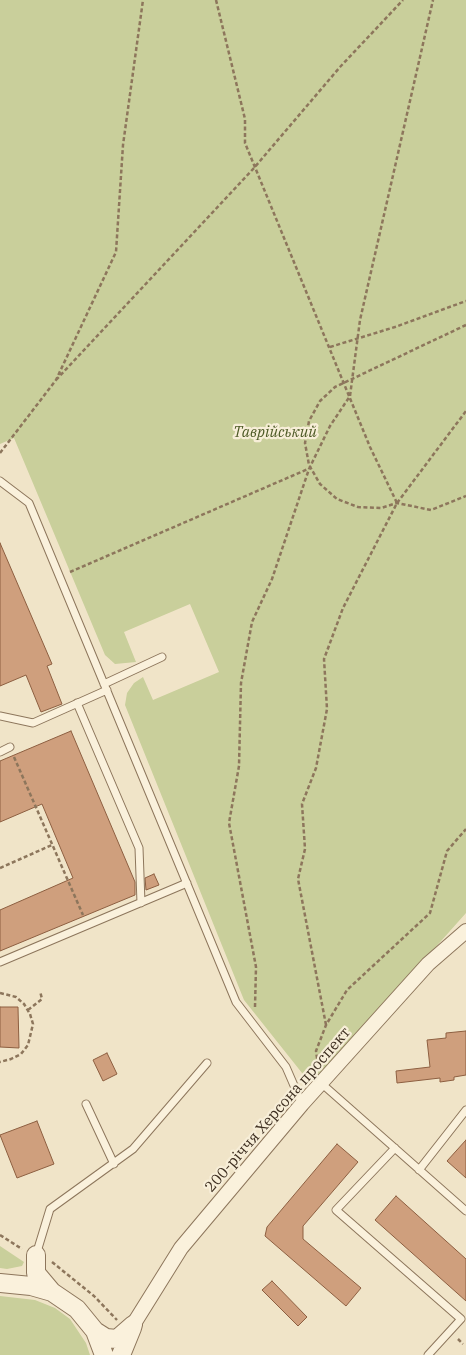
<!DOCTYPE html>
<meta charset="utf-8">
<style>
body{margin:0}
canvas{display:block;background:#f0e4c8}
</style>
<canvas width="466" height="1355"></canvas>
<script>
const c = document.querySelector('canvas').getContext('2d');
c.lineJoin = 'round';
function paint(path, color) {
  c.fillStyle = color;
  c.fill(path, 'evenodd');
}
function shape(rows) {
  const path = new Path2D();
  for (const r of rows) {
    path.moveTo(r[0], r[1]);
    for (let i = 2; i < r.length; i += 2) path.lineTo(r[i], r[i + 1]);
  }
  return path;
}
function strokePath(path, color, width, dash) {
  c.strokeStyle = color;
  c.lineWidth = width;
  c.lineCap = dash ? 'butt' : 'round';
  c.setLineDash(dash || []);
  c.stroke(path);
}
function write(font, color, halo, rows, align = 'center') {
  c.font = font + ' "IBM Plex Serif",serif';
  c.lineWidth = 4.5;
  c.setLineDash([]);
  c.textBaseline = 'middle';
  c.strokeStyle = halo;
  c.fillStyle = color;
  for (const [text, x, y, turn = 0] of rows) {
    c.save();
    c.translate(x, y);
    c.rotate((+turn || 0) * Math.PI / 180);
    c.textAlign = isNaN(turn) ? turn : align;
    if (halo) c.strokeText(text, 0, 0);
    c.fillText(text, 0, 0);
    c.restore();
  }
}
const green = shape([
 [0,0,466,0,466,913,320,1077,306,1078,244,1000,125,705,127,693,134,683,143,677,153,700,219,672,190,604,124,632,136,662,115,664,105,655,14,438,0,444],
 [0,1246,24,1262,22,1266,7,1269,0,1268],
 [0,1296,35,1300,55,1308,70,1319,86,1343,90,1355,0,1355]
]);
const building = shape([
 [0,543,52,664,47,666,62,704,41,712,26,675,0,686,0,543],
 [71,731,135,882,135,895,0,951,0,910,73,878,42,804,0,822,0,761,71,731],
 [154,874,159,885,146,890,145,878,154,874],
 [0,1007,18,1007,19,1048,0,1047,0,1007],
 [466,1031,466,1075,454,1077,454,1080,440,1082,440,1078,397,1083,396,1071,430,1067,427,1040,446,1038,446,1033,466,1031],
 [107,1053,117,1074,103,1081,93,1060,107,1053],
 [37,1121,54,1164,17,1178,0,1135,37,1121],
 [466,1140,466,1178,447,1161,466,1140],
 [337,1144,358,1162,303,1226,303,1239,361,1288,346,1306,265,1236,267,1227,337,1144],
 [396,1196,466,1259,466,1301,375,1220,396,1196],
 [272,1281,307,1317,298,1326,262,1290,272,1281]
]);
const path = shape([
 [216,0,245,119,245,143,370,447,397,503],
 [466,325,335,387,320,401,309,421,305,443,309,465,320,484,337,499,358,507,381,508,397,503,431,510,466,496],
 [330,347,395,327,466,301],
 [56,380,254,168,340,67,403,0],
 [0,453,56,380,116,252,123,145,143,0],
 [70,572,308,469],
 [14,757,83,915],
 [0,868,52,845],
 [0,993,16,997,24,1004,30,1014,33,1024,28,1045,21,1054,11,1059,0,1062],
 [255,1007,256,967,229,823,239,766,241,683,252,622,272,579,309,469,330,426,350,396,360,320,433,0],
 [28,1010,42,999,40,991],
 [326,1025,298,879,305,849,302,804,316,768,327,709,324,659,343,608,397,503,466,411],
 [318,1065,316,1051,326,1025,347,990,430,913,447,851,466,829],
 [0,1235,22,1249],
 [52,1262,94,1296,117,1320],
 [458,1339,463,1344]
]);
const service = shape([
 [0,481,29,503,236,1002,286,1067,302,1104],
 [104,684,162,657],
 [77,703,139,848,141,903],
 [0,716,33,723,107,690],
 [0,752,10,747],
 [0,962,187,883],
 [321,1083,466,1211],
 [86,1104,114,1164],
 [395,1148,336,1210,461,1319,428,1355],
 [419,1170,466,1110],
 [36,1255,50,1209,133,1149,207,1063]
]);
const minor = shape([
 [133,1325,181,1248,302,1104,428,964,466,931]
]);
const tertiary = shape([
 [36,1255,36,1273,52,1292,77,1309,95,1331,106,1338,117,1339,133,1325],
 [0,1283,31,1286,52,1292],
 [95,1331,104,1355],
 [121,1355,132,1328]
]);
const parkNames = [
 ["Таврійський",275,433]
];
const streetNames = [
 ["200-річчя Херсона проспект",278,1110,-49]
];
paint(green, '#c9cf9b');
paint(building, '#cf9f7d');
strokePath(building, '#8d5f41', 1);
strokePath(service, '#8d765c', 9);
strokePath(minor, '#8d765c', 16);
strokePath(tertiary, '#8d765c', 20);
strokePath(path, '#8d765c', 2.5, [4, 2.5]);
strokePath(service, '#faf1dc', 7);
strokePath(minor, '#faf1dc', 14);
strokePath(tertiary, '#faf1dc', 18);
write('italic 15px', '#4d5a26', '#f7eed8', parkNames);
write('15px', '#3d2e20', '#f7eed8', streetNames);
</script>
